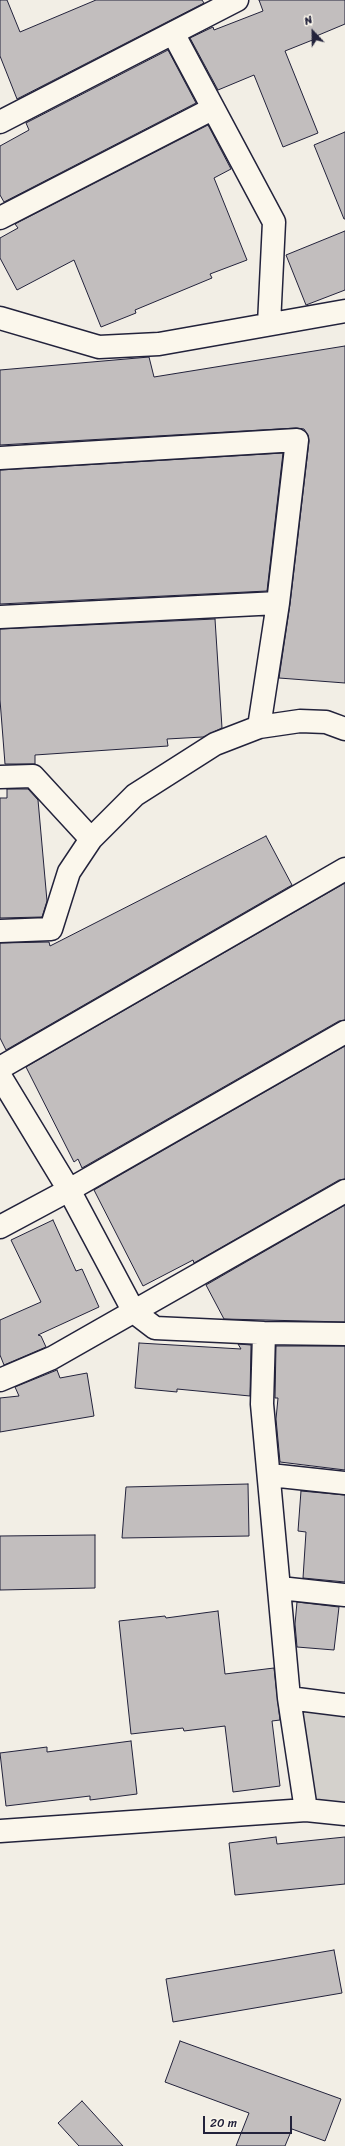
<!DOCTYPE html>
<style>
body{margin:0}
#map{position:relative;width:345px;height:2146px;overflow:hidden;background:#f2eee5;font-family:Sriracha,sans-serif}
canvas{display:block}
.north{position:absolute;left:293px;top:12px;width:40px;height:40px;-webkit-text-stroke:3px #fbf7ec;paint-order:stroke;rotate:338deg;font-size:11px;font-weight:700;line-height:16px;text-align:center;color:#22223b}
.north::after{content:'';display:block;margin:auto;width:14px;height:18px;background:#22223b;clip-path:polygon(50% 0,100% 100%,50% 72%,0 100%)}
.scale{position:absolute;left:203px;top:2116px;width:89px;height:18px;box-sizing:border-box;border:2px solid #22223b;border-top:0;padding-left:5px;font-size:12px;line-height:14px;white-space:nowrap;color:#22223b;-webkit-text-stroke:3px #fbf7ec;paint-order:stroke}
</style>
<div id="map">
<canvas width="345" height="2146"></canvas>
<div class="north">N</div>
<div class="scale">20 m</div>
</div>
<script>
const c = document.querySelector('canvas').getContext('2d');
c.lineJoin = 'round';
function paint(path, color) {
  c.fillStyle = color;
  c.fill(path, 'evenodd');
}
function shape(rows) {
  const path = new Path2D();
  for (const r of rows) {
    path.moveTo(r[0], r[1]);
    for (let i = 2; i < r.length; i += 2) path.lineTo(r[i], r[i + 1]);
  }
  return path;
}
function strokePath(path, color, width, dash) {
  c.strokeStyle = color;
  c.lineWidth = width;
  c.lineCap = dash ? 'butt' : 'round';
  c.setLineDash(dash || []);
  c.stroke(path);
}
const green = shape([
 [299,1707,345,1713,345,1807,312,1805]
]);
const building = shape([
 [0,0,7,0,20,32,96,0,202,0,204,3,17,99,0,56,0,0],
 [259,0,345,0,345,24,314,37,315,39,285,51,318,133,283,147,254,75,218,90,190,38,213,27,214,30,263,11,259,0],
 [168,50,196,103,4,202,0,195,0,146,29,130,26,123,168,50],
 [208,125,231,169,214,178,247,260,210,274,212,278,135,310,136,313,101,327,74,260,17,290,0,258,0,238,18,228,15,224,208,125],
 [345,132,345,219,344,219,314,145,345,132],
 [345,231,345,290,306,305,286,255,345,231],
 [345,346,345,683,279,678,290,604,309,441,308,435,304,429,296,428,0,445,0,370,149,357,154,377,345,346],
 [283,453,267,591,0,604,0,470,283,453],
 [215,619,222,728,203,737,167,739,168,746,35,755,35,764,5,764,0,700,0,629,215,619],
 [7,789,28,789,38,800,47,901,42,917,0,918,0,798,7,798,7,789],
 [266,836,292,885,6,1050,0,1038,0,943,49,942,50,946,266,836],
 [345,883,345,1020,339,1021,82,1168,78,1159,74,1162,26,1067,345,883],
 [345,1046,345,1179,339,1180,194,1263,193,1260,143,1286,94,1190,345,1046],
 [345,1205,345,1322,224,1319,206,1285,345,1205],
 [53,1220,76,1271,82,1269,99,1307,38,1335,41,1336,46,1347,4,1365,0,1355,0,1320,41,1302,11,1240,53,1220],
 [139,1343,241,1349,238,1344,251,1345,250,1396,177,1389,177,1392,135,1388,139,1343],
 [276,1346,345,1346,345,1470,280,1462,276,1419,278,1398,275,1398,276,1346],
 [57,1370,60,1378,87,1373,94,1416,0,1432,0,1398,19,1396,15,1387,57,1370],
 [248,1484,249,1536,122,1538,126,1487,248,1484],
 [301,1491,345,1495,345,1582,303,1578,306,1532,298,1531,301,1491],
 [95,1535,95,1588,0,1590,0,1536,95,1535],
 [297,1602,339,1607,334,1650,297,1647,295,1624,297,1602],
 [218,1611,225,1674,274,1668,280,1720,272,1721,280,1786,233,1792,225,1726,184,1731,183,1728,131,1734,119,1621,165,1616,166,1618,218,1611],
 [131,1741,137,1794,90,1800,90,1796,6,1806,0,1753,47,1747,47,1752,131,1741],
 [276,1837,277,1844,345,1837,345,1884,235,1895,229,1843,276,1837],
 [334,1950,342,1993,173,2022,166,1979,334,1950],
 [180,2041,341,2099,325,2141,292,2129,285,2146,236,2146,249,2113,165,2082,180,2041],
 [82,2101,123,2146,79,2146,58,2123,82,2101]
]);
const street = shape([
 [173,33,274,222,269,324],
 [0,122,237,0],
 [0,218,212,109],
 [0,318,99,347,159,344,345,311],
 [0,458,297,440,278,603,259,727,215,744,135,795,91,839,33,776,0,777],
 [0,617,278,603],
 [259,727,300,721,326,722,345,729],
 [0,931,51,929,69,872,91,839],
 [0,1068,345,869],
 [0,1076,69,1190,134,1312,155,1328,264,1333,345,1334],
 [0,1227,69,1190,345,1032],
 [264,1333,262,1404,289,1698,306,1810],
 [0,1380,52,1358,345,1191],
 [270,1475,345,1483],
 [280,1588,345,1595],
 [289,1698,345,1705],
 [0,1831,306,1810,345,1814]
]);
paint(green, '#d4d1cc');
paint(building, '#c2bebe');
strokePath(building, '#22223b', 1);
strokePath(street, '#22223b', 25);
strokePath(street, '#fbf7ec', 22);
</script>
